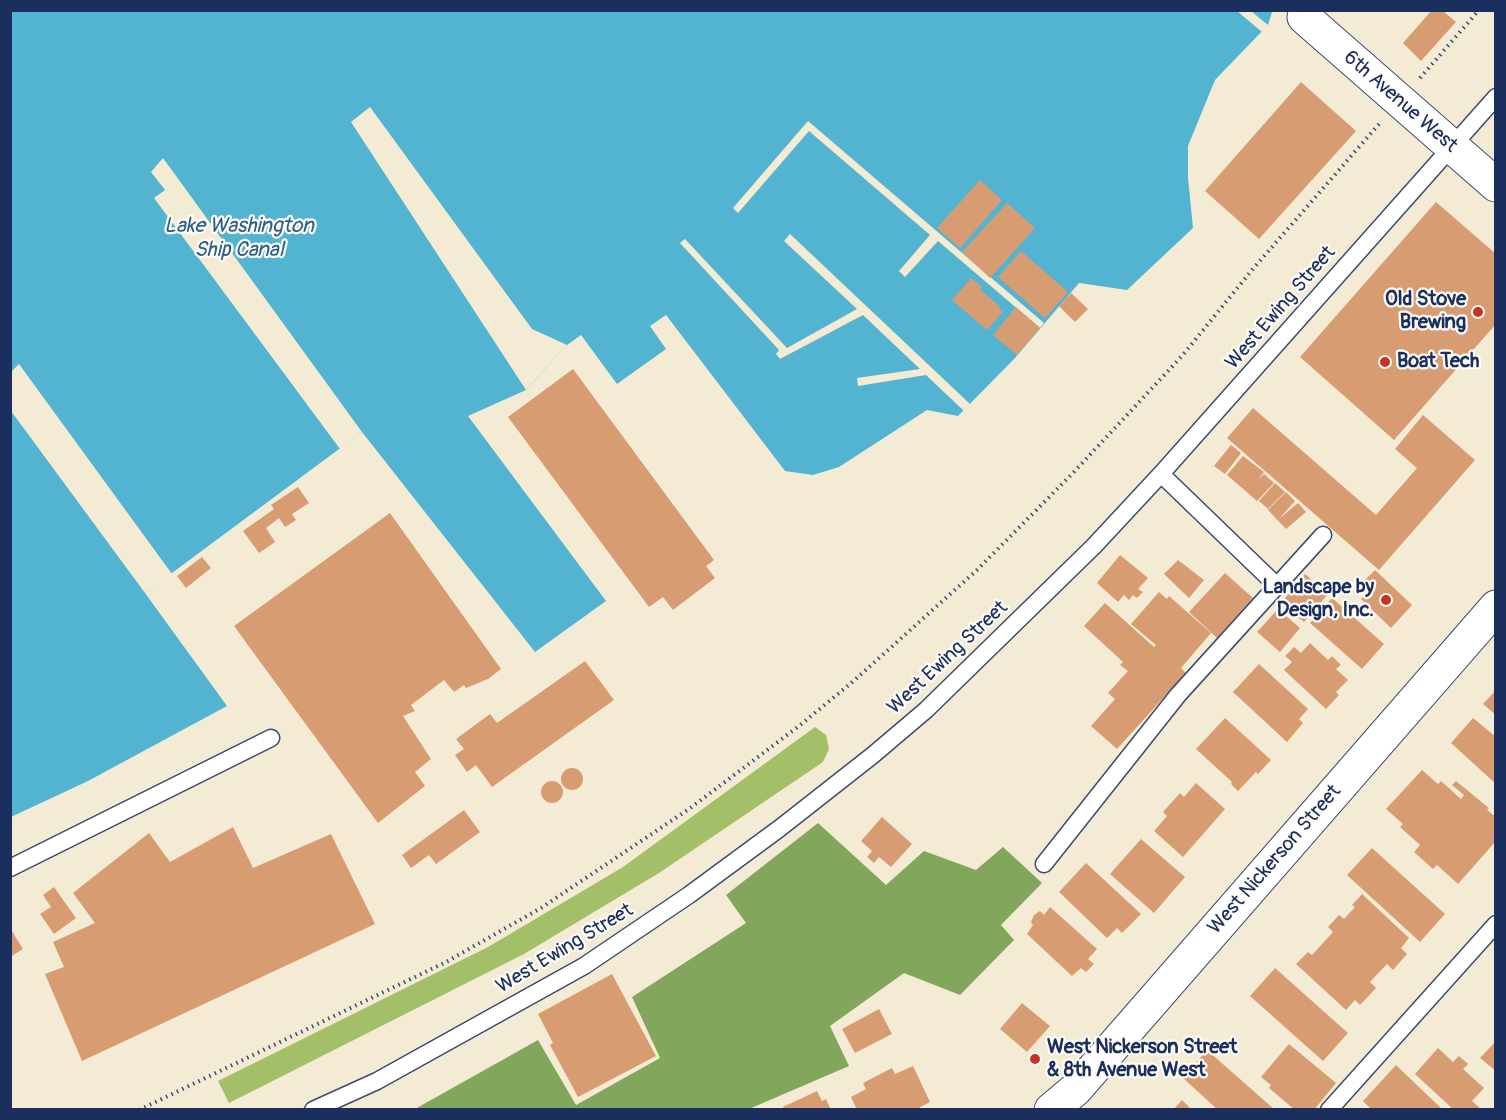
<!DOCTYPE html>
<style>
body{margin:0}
#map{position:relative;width:1506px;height:1120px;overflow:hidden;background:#f4ebd5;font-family:Pangolin,sans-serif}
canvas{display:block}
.frame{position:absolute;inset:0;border:12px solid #1b2f5e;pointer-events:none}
</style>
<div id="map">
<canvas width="1506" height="1120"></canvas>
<div class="frame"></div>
</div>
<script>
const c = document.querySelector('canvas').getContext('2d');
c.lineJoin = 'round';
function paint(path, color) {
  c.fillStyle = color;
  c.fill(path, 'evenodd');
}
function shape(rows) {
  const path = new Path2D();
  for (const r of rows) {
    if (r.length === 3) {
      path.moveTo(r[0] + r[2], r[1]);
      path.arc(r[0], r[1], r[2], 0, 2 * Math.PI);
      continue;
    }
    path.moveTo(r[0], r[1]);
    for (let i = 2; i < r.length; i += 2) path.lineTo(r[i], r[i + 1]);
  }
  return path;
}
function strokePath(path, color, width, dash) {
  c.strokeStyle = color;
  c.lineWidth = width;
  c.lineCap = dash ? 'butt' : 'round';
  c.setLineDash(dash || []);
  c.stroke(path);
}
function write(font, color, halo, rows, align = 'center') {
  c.font = font + ' Pangolin,sans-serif';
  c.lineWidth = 4.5;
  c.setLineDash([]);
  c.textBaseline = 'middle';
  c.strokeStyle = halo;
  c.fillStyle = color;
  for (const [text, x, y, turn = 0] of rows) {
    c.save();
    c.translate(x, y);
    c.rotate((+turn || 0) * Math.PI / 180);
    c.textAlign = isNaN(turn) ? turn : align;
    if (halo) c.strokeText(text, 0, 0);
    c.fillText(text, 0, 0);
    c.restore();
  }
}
const green = shape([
 [815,727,826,735,829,749,823,762,659,873,524,954,229,1103,218,1081,488,947,623,867]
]);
const forest = shape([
 [818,823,886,885,924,851,976,870,1003,847,1042,883,1001,925,1014,940,960,995,904,973,830,1026,849,1066,749,1109,415,1109,538,1040,576,1105,660,1058,632,997,746,923,726,895]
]);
const water = shape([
 [10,11,1277,11,1272,12,1268,25,1215,80,1188,146,1188,178,1193,228,1127,290,1079,283,1015,358,958,416,927,410,839,467,813,475,785,471,666,315,650,326,666,349,617,384,581,335,567,345,526,390,468,416,606,601,535,652,362,432,145,593,227,706,88,781,11,817]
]);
const pier = shape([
 [1237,11,1251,11,1268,25,1262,32],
 [370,107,532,329,567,345,526,390,351,122],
 [808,121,1044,323,1040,328,938,241,905,277,899,271,930,235,809,131,738,213,733,208],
 [163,158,362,432,340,449,154,198,165,190,151,172],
 [790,234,970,404,964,411,926,375,858,386,857,378,920,369,863,315,780,359,776,354,779,350,680,243,685,239,787,348,857,309,784,241],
 [19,364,172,574,145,593,11,411,11,372]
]);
const building = shape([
 [1432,10,1442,10,1456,22,1421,61,1403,43],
 [1301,82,1356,131,1259,239,1205,191],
 [980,180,1002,200,960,248,937,228],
 [1436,202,1496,254,1496,324,1394,440,1300,357],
 [1007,203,1035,228,990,278,962,252],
 [1021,251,1068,292,1045,318,998,277],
 [971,278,982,287,980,289,1000,307,999,309,1003,312,987,330,952,300],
 [1071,293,1088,309,1075,322,1059,306],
 [1016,307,1040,328,1017,355,993,335],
 [573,369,714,560,706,566,715,578,673,610,663,597,649,607,508,417],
 [1253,408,1376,515,1417,468,1395,449,1423,415,1475,460,1379,570,1227,438],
 [1231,445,1241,453,1225,474,1214,466],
 [1243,456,1264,472,1258,480,1264,474,1274,483,1257,501,1227,475],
 [1275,483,1285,492,1268,509,1259,501],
 [298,487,309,503,292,514,296,520,285,527,279,518,266,528,275,542,259,553,243,531,274,509,271,505],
 [1286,492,1295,501,1279,519,1298,503,1306,512,1286,529,1268,510],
 [390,513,501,669,488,679,466,688,464,685,454,692,444,680,411,705,415,711,403,716,431,759,415,772,425,786,378,823,234,626],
 [1120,555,1148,578,1138,589,1143,592,1137,598,1133,595,1129,600,1124,595,1118,602,1097,583],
 [202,557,211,568,186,588,177,576],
 [1178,560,1204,580,1189,598,1164,574],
 [1375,570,1412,605,1391,628,1361,599,1369,590,1362,583],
 [1225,573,1253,598,1217,638,1189,612],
 [1305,574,1328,594,1304,622,1281,603],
 [1159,592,1167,599,1169,596,1211,633,1181,668,1186,673,1117,749,1091,726,1115,699,1108,693,1128,671,1120,665,1123,662,1084,626,1105,603,1154,647,1156,645,1131,624],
 [1332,598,1384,644,1362,669,1310,623],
 [1278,609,1300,628,1280,652,1257,632],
 [1310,643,1328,660,1332,656,1341,665,1336,669,1348,680,1336,692,1339,695,1326,709,1284,670,1292,662,1285,656,1294,647,1301,653],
 [585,661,614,700,492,787,476,765,467,772,455,755,464,749,456,739,490,714,497,723],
 [1259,664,1308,709,1299,719,1303,723,1287,742,1233,692],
 [1496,690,1496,715,1483,704],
 [1225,718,1271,760,1258,774,1256,772,1238,791,1231,784,1232,782,1196,749],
 [1473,718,1496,737,1496,784,1451,743],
 [572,779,11],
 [1422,770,1438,784,1441,781,1461,799,1464,795,1452,785,1456,781,1489,808,1487,810,1496,817,1496,841,1458,884,1437,865,1433,869,1414,852,1420,845,1400,827,1403,824,1386,809],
 [552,792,11],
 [1196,783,1225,809,1183,857,1154,831,1167,816,1163,812,1180,793,1184,797],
 [464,810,480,832,436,864,429,855,411,868,402,855],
 [882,817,912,844,891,867,879,857,874,863,867,857,872,851,861,841],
 [233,827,253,868,331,834,375,924,82,1061,45,974,64,967,53,942,95,923,73,893,149,833,170,862],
 [1141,839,1185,877,1154,913,1110,874],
 [1372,848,1445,914,1420,942,1347,875],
 [1086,863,1141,914,1122,933,1117,928,1107,938,1059,892],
 [54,887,76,918,54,934,40,914,51,907,43,895],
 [1362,894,1409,938,1401,948,1407,954,1393,970,1387,964,1370,982,1376,988,1360,1005,1355,1000,1346,1010,1296,964,1308,952,1312,955,1333,932,1328,927,1339,915,1344,919,1355,907,1352,905],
 [1050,907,1097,949,1088,959,1094,964,1086,972,1081,968,1072,976,1027,934,1033,925,1031,922,1034,915,1040,911,1044,915],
 [10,928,23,949,10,957],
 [1275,968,1348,1033,1323,1061,1250,996],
 [612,974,656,1056,578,1097,550,1045,553,1043,538,1014],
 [1022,1003,1050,1026,1027,1052,1000,1029],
 [879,1009,892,1034,855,1053,842,1029],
 [1496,1041,1496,1071,1480,1058],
 [1289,1044,1336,1083,1314,1110,1295,1110,1269,1088,1271,1085,1261,1077],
 [1438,1048,1453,1062,1459,1056,1468,1064,1463,1069,1484,1088,1472,1101,1482,1110,1454,1110,1415,1074],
 [1207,1050,1275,1110,1218,1110,1183,1078],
 [1396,1065,1443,1110,1372,1110,1363,1101],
 [913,1066,930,1102,915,1110,857,1110,851,1097,866,1089,863,1083,892,1068,895,1074],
 [817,1091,822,1101,826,1099,831,1110,784,1110,783,1107],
 [1182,1100,1192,1110,1173,1110]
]);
const path = shape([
 [1420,78,1479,10],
 [139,1110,446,962,541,908,689,809,799,726,850,684,975,572,1072,474,1182,356,1252,270,1379,124]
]);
const lane = shape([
 [1161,474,1276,585],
 [1044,864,1178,695,1323,535],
 [10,868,271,738],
 [313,1110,377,1081,584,966,689,895,780,828,873,755,926,710,1094,546,1161,474,1496,97],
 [1329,1110,1496,924]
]);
const street = shape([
 [1304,17,1496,185]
]);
const primary = shape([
 [1051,1110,1076,1089,1496,607]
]);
const markers = [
 [1478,312,6,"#c8321e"],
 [1385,362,6,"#c8321e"],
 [1386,600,6,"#c8321e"],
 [1035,1059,6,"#c8321e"]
];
const streetNames = [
 ["6th Avenue West",1400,102,41],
 ["West Ewing Street",1281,308,-49],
 ["West Ewing Street",948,658,-43],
 ["West Nickerson Street",1275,860,-49],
 ["West Ewing Street",565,949,-31]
];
const poiNames = [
 ["Old Stove",1466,300],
 ["Brewing",1466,323],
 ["Boat Tech",1397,362,"left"],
 ["Landscape by",1374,588],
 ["Design, Inc.",1374,611],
 ["West Nickerson Street",1047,1048,"left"],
 ["& 8th Avenue West",1047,1071,"left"]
];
const waterNames = [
 ["Lake Washington",239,227],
 ["Ship Canal",239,251]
];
paint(green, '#a3bf67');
paint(forest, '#82a65c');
paint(water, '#52b4d1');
paint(pier, '#f4ebd5');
paint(building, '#d89c73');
strokePath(lane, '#3c4b70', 19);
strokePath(street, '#3c4b70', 35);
strokePath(primary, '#3c4b70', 35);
strokePath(path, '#3c4b70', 4, [1.5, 4.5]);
strokePath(lane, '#fff', 16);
strokePath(street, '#fff', 33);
strokePath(primary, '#fff', 33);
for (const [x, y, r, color] of markers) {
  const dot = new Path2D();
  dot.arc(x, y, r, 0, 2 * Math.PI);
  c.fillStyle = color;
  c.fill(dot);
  strokePath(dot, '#fdfcf7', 2);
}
write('20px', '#1b2f5e', '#fdfcf7', streetNames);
write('bold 20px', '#1b2f5e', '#fdfcf7', poiNames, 'right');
write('italic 21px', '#2e5e86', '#fdfcf7', waterNames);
</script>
